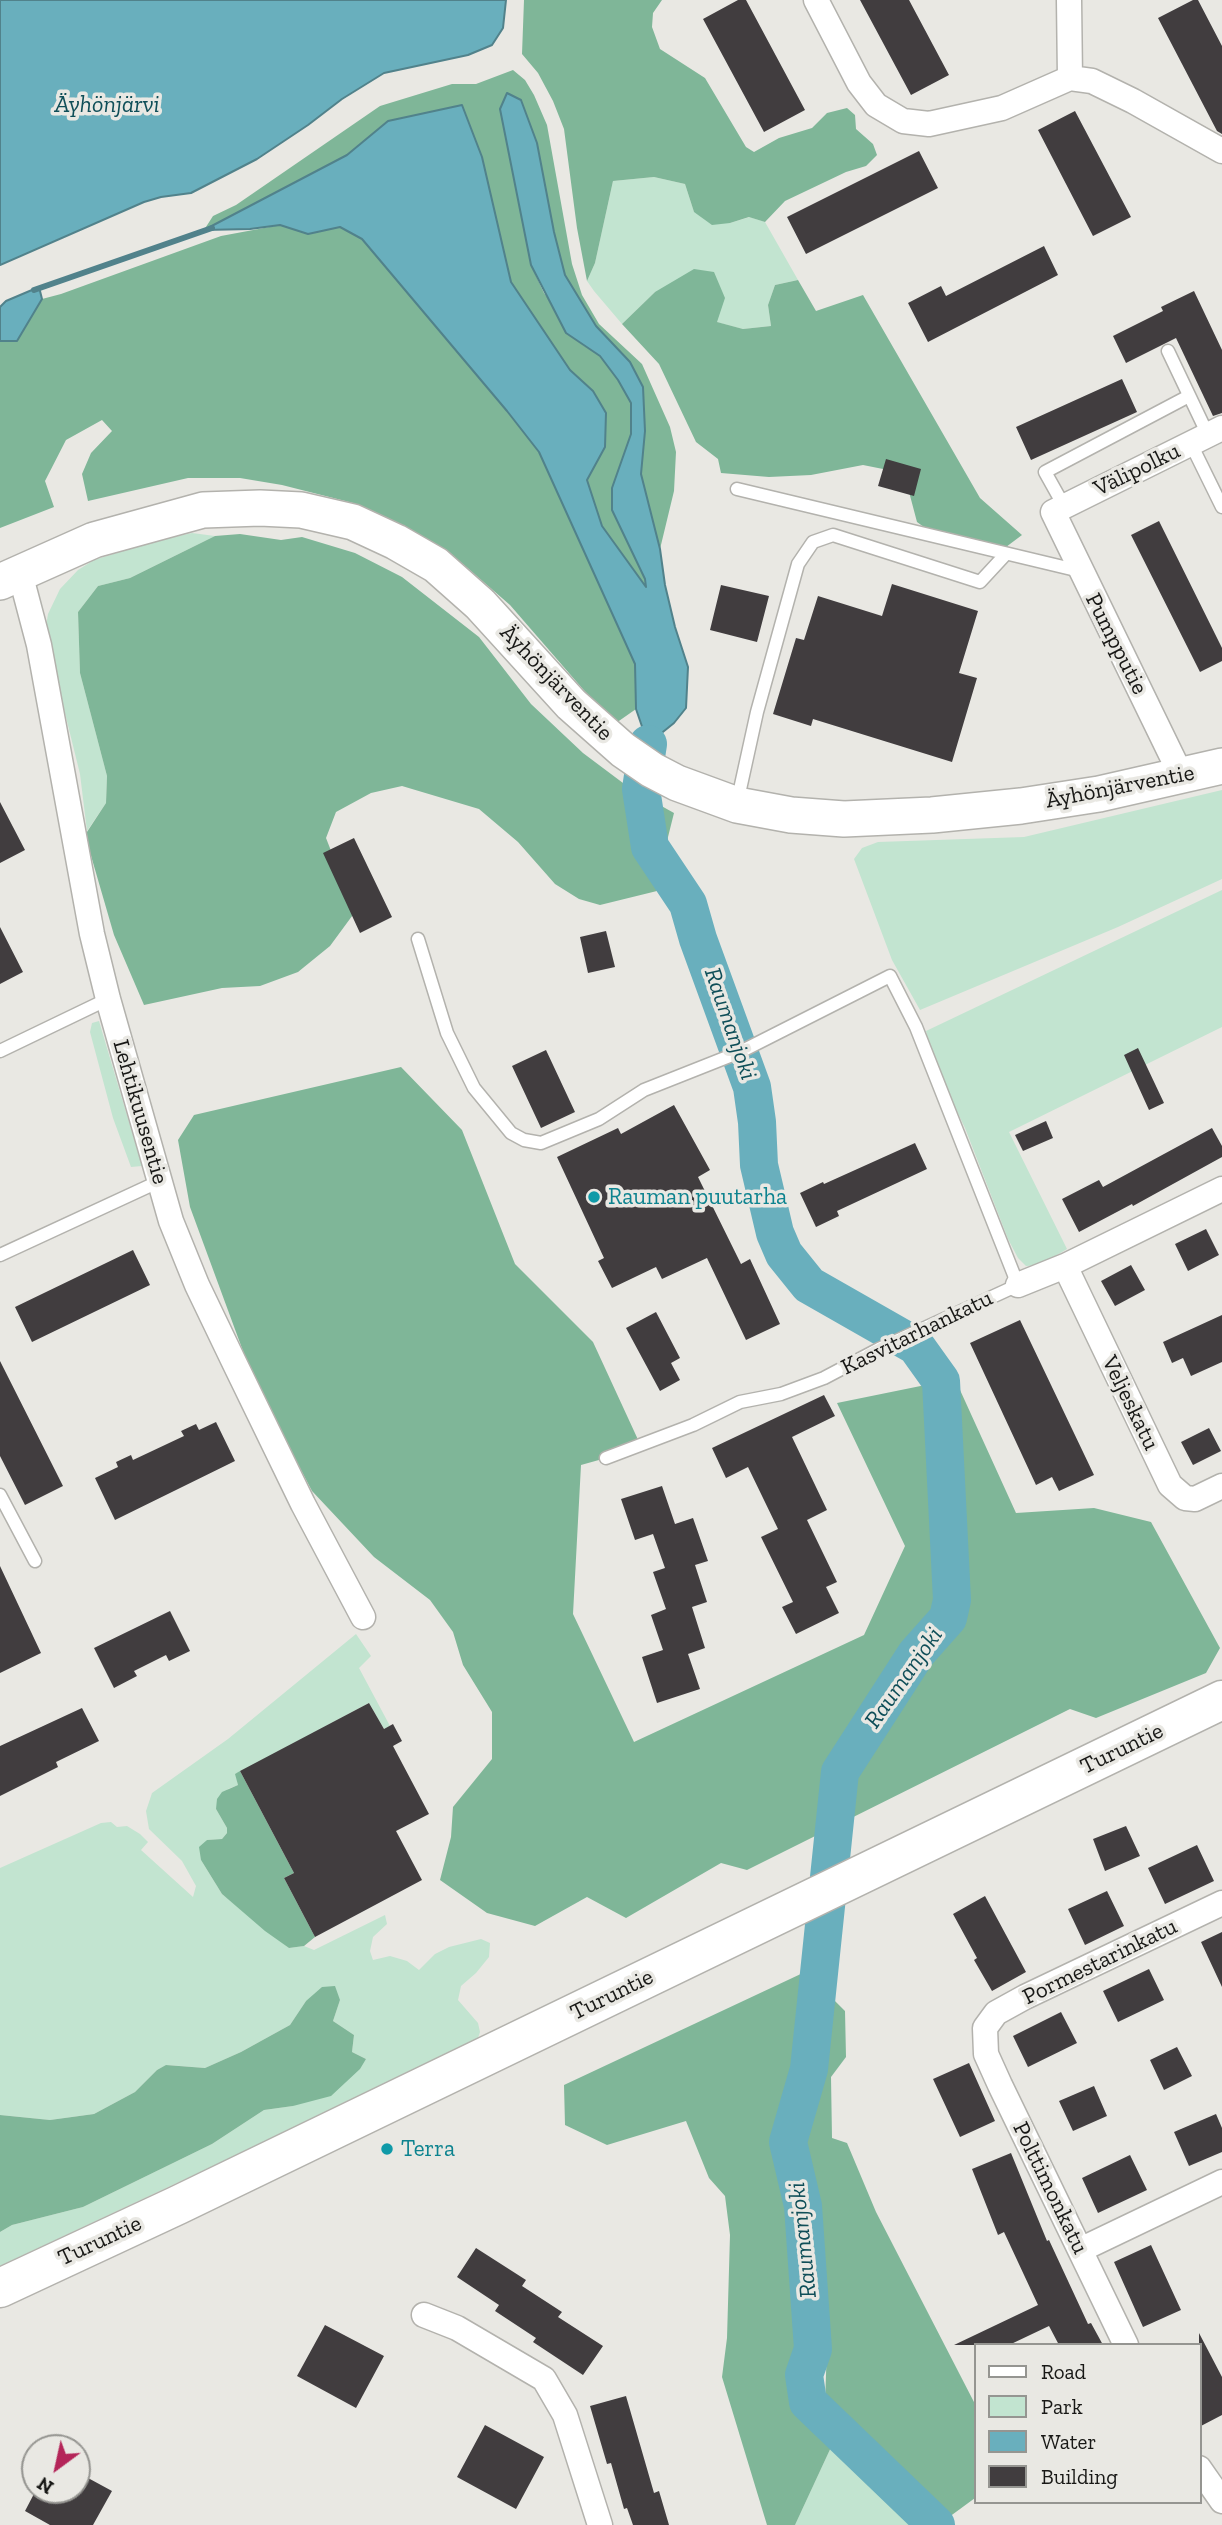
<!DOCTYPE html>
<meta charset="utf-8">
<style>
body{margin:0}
#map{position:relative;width:1222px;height:2525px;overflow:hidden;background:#e9e8e3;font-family:"Zilla Slab",serif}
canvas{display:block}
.legend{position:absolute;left:974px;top:2343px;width:228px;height:161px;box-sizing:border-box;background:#e9e8e3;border:2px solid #959591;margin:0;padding:9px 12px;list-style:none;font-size:21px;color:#181816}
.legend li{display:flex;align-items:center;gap:14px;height:35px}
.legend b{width:35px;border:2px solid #959591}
.north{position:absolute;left:21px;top:2434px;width:70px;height:70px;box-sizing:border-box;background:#e9e8e3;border:2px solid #959591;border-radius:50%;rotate:213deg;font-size:19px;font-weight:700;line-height:28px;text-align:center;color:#181816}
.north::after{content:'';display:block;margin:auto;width:24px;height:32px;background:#b42559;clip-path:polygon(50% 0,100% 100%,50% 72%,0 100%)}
</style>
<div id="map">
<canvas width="1222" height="2525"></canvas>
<ul class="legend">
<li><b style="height:9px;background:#fff"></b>Road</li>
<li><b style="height:19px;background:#c2e4d0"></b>Park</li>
<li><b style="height:19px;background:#69afbd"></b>Water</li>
<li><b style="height:19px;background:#413d3f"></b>Building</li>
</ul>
<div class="north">N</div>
</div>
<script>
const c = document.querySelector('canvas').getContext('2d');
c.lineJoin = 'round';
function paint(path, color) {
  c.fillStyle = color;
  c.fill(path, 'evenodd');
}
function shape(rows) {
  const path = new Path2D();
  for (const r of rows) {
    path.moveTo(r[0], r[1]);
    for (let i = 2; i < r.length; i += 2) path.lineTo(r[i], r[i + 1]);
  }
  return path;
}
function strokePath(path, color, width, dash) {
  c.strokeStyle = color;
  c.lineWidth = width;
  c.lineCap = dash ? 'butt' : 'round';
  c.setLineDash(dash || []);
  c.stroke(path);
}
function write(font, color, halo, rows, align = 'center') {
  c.font = font + ' "Zilla Slab",serif';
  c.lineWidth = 7;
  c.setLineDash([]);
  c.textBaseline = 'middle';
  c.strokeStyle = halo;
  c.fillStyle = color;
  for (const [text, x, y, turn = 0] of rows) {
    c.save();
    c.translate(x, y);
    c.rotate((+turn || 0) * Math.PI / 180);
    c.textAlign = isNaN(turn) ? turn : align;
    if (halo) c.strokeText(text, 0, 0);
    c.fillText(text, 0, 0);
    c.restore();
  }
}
const green = shape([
 [654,177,685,184,694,212,730,223,750,217,765,222,798,280,775,285,768,305,771,326,743,329,716,322,655,292,622,324,594,291,587,281,595,263,613,181],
 [192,533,215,536,130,578,98,586,78,612,80,673,107,776,106,803,87,831,80,774,45,632,48,614,60,589,78,570,94,560,152,542],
 [1222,790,1222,879,1118,927,920,1010,892,960,854,859,862,848,878,842,1024,837],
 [1222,890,1222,1027,1009,1132,1067,1249,1040,1265,1026,1266,1018,1258,1008,1239,965,1128,933,1062,926,1031],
 [99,1021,142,1166,131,1167,113,1118,90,1032,92,1023],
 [356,1634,371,1656,359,1668,390,1726,384,1729,369,1703,236,1774,238,1785,228,1789,216,1809,227,1828,227,1833,222,1839,207,1840,201,1860,222,1894,289,1948,304,1946,314,1950,385,1915,387,1924,373,1937,370,1951,373,1960,390,1956,407,1961,419,1970,435,1954,449,1947,481,1939,490,1943,489,1957,476,1973,461,1986,458,2000,478,2023,480,2032,478,2038,358,2098,0,2266,0,2232,12,2225,83,2207,212,2144,264,2110,293,2106,366,2059,352,2052,354,2035,333,2021,340,2000,306,2001,290,2025,241,2052,205,2068,167,2065,157,2070,135,2092,94,2114,50,2120,0,2115,0,1868,101,1823,111,1822,117,1827,127,1826,140,1834,148,1842,141,1850,193,1897,196,1886,182,1861,149,1829,146,1811,152,1793,228,1739],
 [833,2443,925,2525,795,2525]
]);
const forest = shape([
 [524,0,662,0,653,13,652,27,660,49,705,78,746,147,754,152,779,138,812,128,827,113,847,108,855,115,856,129,873,144,877,155,866,166,846,172,785,201,765,222,749,217,730,223,712,225,694,212,685,184,654,177,613,181,595,263,587,281,577,228,564,129,553,101,538,73,522,54],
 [513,70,525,80,534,95,547,125,572,264,582,295,599,324,642,364,670,427,676,452,674,491,660,549,641,474,645,431,630,362,596,326,565,275,554,232,536,143,521,100,500,109,531,265,544,293,583,345,600,356,618,380,631,403,631,434,612,488,645,579,646,589,602,526,587,480,605,447,605,413,593,391,570,370,511,282,482,157,462,105,388,121,347,155,204,230,213,216,236,205,380,106,452,84,476,84],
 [280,225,308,234,341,227,362,239,507,411,539,452,636,664,636,709,616,723,601,710,510,605,464,565,406,527,353,503,282,485,240,478,188,478,88,501,82,474,91,453,112,431,102,420,66,440,45,481,54,507,0,528,0,341,17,341,42,299,61,294,221,236],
 [694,269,714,272,725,298,717,322,743,329,771,326,768,305,775,285,798,280,816,311,863,295,980,498,1022,535,1006,547,943,541,917,522,908,488,888,470,863,465,811,475,769,477,721,473,718,459,696,442,659,364,622,324,655,292],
 [240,534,281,540,302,537,355,553,402,577,479,637,531,704,583,753,631,789,674,813,664,853,668,884,661,890,600,905,579,899,555,884,518,842,479,809,402,786,371,793,336,812,326,838,355,912,330,946,298,972,260,986,222,988,144,1005,114,935,85,835,106,803,107,776,80,673,78,612,98,586,130,578,215,536],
 [401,1067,462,1130,515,1264,593,1342,640,1444,606,1458,581,1465,573,1614,634,1742,864,1635,905,1546,837,1403,955,1379,1016,1513,1094,1508,1151,1522,1220,1648,1206,1673,1096,1718,1070,1709,747,1870,721,1863,626,1918,587,1897,535,1926,487,1913,440,1880,451,1837,453,1807,492,1759,492,1712,463,1665,453,1632,430,1600,374,1557,312,1491,254,1381,190,1207,178,1140,194,1115],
 [240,1771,294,1873,284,1878,315,1937,304,1946,289,1948,265,1931,222,1894,201,1860,199,1847,207,1840,222,1839,227,1833,227,1828,216,1809,217,1799,222,1792,238,1785,235,1774],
 [805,1972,797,2096,778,2145,797,2210,793,2298,806,2334,788,2371,792,2395,833,2443,795,2525,767,2525,722,2377,727,2338,730,2235,725,2196,709,2178,686,2121,607,2145,565,2125,564,2085],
 [335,1986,340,2000,333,2021,354,2035,352,2052,366,2059,360,2069,331,2096,293,2106,264,2110,212,2144,83,2207,12,2225,0,2232,0,2115,50,2120,94,2114,135,2092,157,2070,166,2065,205,2068,241,2052,290,2025,306,2001,322,1987],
 [830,1996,845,2011,846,2057,831,2077,832,2138,847,2143,876,2212,975,2404,975,2498,945,2520,882,2465,825,2405,827,2344,819,2234,801,2140,820,2067]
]);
const water = shape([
 [0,0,506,0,503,28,492,45,468,55,384,73,342,99,308,125,257,159,191,193,161,197,144,202,0,265,0,0],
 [507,93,521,100,537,143,554,232,565,275,596,326,630,362,643,387,645,431,641,474,660,549,665,585,675,627,688,667,686,708,674,723,648,744,636,709,635,664,539,452,507,411,362,239,340,227,308,234,280,225,250,229,204,230,347,155,388,121,462,105,482,157,511,282,570,370,593,391,606,413,605,447,587,480,602,526,646,587,645,579,612,510,612,488,631,434,631,403,618,380,600,356,566,333,531,265,500,109,507,93],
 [39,287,42,299,17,341,0,341,0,307,6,301,39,287]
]);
const stream = shape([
 [34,290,212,228]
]);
const river = shape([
 [648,744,641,789,650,847,688,904,698,939,752,1087,757,1122,759,1165,775,1233,784,1254,809,1285,916,1346,941,1381,952,1600,948,1618,916,1654,840,1772,809,2069,788,2142,803,2206,813,2349,804,2375,808,2402,936,2525]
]);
const building = shape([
 [738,0,746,0,805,110,764,132,703,19],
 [860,0,909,0,949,75,911,95],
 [1193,0,1198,0,1222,46,1222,134,1217,131,1158,18],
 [1075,111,1131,217,1093,236,1038,130],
 [919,151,938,188,806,254,787,217],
 [1044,246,1058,275,928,342,908,303,941,286,946,296],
 [1194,291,1222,350,1222,413,1213,416,1176,338,1126,363,1113,336,1163,311,1161,307],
 [1122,379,1137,412,1031,460,1016,427],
 [886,459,921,469,914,496,878,486],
 [1159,521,1222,648,1222,661,1200,672,1131,535],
 [892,584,978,611,959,673,977,678,952,762,813,719,811,726,773,714,796,638,804,640,818,596,882,616],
 [721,585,769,596,757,642,710,630],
 [0,802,25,850,0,863],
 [354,838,392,917,360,933,323,853],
 [0,927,23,972,0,984],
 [606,931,615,967,588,973,580,937],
 [1138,1048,1164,1103,1149,1110,1124,1055],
 [546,1050,575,1112,541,1128,512,1066],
 [674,1105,710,1170,698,1177,741,1264,750,1259,780,1324,746,1340,707,1258,662,1279,656,1267,612,1288,598,1261,604,1258,557,1157,618,1128,621,1134],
 [1046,1121,1053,1138,1023,1151,1015,1135],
 [1212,1128,1222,1146,1222,1157,1133,1206,1132,1204,1079,1232,1062,1199,1099,1180,1103,1187],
 [915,1143,927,1169,837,1211,839,1216,816,1227,800,1193,823,1182,824,1184],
 [1206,1229,1219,1255,1188,1271,1175,1244],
 [133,1250,150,1285,32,1342,15,1307],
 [1131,1265,1145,1290,1115,1306,1101,1281],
 [656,1312,680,1358,671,1363,680,1380,660,1391,626,1328],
 [1222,1315,1222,1362,1191,1376,1183,1358,1172,1363,1163,1342],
 [1020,1320,1094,1475,1059,1491,1052,1477,1036,1485,970,1343],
 [0,1361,63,1486,25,1505,0,1456],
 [824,1395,835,1416,792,1437,827,1510,807,1520,837,1582,826,1587,839,1613,796,1634,782,1607,793,1602,761,1537,778,1529,748,1467,726,1478,712,1448],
 [216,1422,235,1461,115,1520,95,1478,118,1467,116,1462,131,1455,133,1460,184,1436,181,1431,196,1424,199,1430],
 [1209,1428,1221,1451,1193,1465,1181,1442],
 [662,1486,675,1524,693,1518,708,1561,695,1565,707,1602,692,1607,705,1648,688,1654,700,1689,657,1703,642,1657,663,1650,651,1615,666,1609,653,1572,665,1568,653,1534,635,1540,621,1499],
 [0,1566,41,1653,0,1673],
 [170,1611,190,1651,169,1661,166,1655,134,1671,137,1676,114,1688,94,1648],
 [369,1703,384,1729,393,1724,402,1741,393,1746,429,1814,396,1831,422,1880,315,1937,284,1878,294,1873,240,1771],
 [82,1708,99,1741,56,1762,58,1767,0,1796,0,1746],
 [1126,1826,1140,1856,1105,1871,1093,1839],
 [1197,1845,1214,1881,1165,1904,1148,1868],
 [1107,1891,1124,1926,1085,1945,1068,1909],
 [985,1896,1026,1972,992,1991,974,1960,977,1958,953,1914],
 [1222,1932,1222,1987,1201,1942],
 [1149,1969,1164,2000,1118,2022,1103,1991],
 [1061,2012,1077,2043,1028,2067,1013,2036],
 [1177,2047,1192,2076,1164,2090,1150,2060],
 [969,2063,995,2121,960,2137,933,2079],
 [1094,2086,1107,2116,1073,2131,1059,2101],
 [1216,2114,1222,2128,1222,2152,1189,2166,1174,2132],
 [1011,2153,1047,2241,1049,2240,1088,2324,1091,2323,1103,2345,1059,2345,1049,2326,1009,2345,954,2345,1038,2305,1004,2232,998,2235,972,2169],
 [1130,2155,1147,2190,1098,2213,1082,2178],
 [1151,2245,1181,2310,1143,2327,1114,2262],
 [476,2248,526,2280,522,2286,562,2312,558,2317,603,2346,583,2375,533,2342,536,2338,495,2311,499,2305,457,2277],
 [325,2325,384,2356,356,2408,297,2376],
 [1199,2333,1222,2377,1222,2415,1199,2427],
 [626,2396,654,2493,659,2491,669,2525,633,2525,627,2508,624,2509,611,2463,607,2464,590,2406],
 [485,2425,544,2457,516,2509,457,2477],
 [77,2472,112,2491,93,2525,50,2525,25,2511,36,2490,77,2490]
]);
const lane = shape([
 [1168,351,1208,435],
 [1191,444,1222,507],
 [737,489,1080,571],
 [1064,506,1045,472,1189,396],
 [737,803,757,712,798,564,813,542,833,535,980,582,1005,555],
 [418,939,447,1033,474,1088,511,1133,524,1140,541,1143,599,1119,644,1090,740,1052,890,976,916,1027,1018,1285,879,1349,824,1378,781,1394,740,1402,693,1425,606,1458],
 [0,1051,108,999],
 [0,1255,160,1181],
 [0,1495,35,1561]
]);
const street = shape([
 [816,0,859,83,876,105,903,121,929,124,1002,108,1070,78,1092,81,1133,101,1222,151],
 [1069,0,1070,78],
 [20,573,39,645,92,934,108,999,171,1221,197,1285,233,1360,303,1504,363,1617],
 [1181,775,1053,512,1222,428],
 [1065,1266,1170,1485,1185,1498,1195,1499,1222,1486],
 [1018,1285,1065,1266,1222,1189],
 [1080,2250,1222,2182],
 [424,2315,457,2328,544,2379,565,2415,600,2525],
 [1126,2345,1000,2085,986,2054,985,2028,996,2013,1025,1997,1222,1903],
 [1199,2468,1222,2501]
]);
const secondary = shape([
 [0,582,94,540,203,510,260,508,301,510,353,522,396,542,436,565,480,604,571,704,623,750,652,770,677,783,737,805,791,815,844,819,932,815,1021,806,1099,794,1222,766]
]);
const highway = shape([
 [0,2288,178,2205,1222,1700]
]);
const markers = [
 [594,1197,7,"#0f9aa8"],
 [387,2149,7,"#0f9aa8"]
];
const streetNames = [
 ["Välipolku",1137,470,-26],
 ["Pumpputie",1116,644,63],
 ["Äyhönjärventie",556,683,46],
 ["Äyhönjärventie",1120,787,-11],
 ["Lehtikuusentie",140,1112,74],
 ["Kasvitarhankatu",917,1333,-26],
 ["Veljeskatu",1130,1403,64],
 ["Turuntie",1122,1749,-26],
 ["Pormestarinkatu",1100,1962,-26],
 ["Turuntie",612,1995,-26],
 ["Polttimonkatu",1050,2188,64],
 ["Turuntie",100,2241,-25]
];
const cultureNames = [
 ["Rauman puutarha",608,1197],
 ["Terra",401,2149]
];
const waterNames = [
 ["Äyhönjärvi",107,105],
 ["Raumanjoki",730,1024,71],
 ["Raumanjoki",904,1678,-55],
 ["Raumanjoki",803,2240,-96]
];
paint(green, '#c2e4d0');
paint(forest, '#7fb698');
paint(water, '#69afbd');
strokePath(water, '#51828b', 2);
strokePath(stream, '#51828b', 6);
strokePath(river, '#69afbd', 38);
paint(building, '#413d3f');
strokePath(lane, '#b3b2ad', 15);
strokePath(street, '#b3b2ad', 27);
strokePath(secondary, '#b3b2ad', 38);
strokePath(highway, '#b3b2ad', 41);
strokePath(lane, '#fff', 12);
strokePath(street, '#fff', 24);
strokePath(secondary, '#fff', 35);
strokePath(highway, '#fff', 38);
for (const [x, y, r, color] of markers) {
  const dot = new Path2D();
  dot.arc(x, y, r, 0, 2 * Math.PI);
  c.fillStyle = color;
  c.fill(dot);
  strokePath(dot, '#e9e8e3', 2.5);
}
write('23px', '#181816', '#e9e8e3', streetNames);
write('23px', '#0d838f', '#e9e8e3', cultureNames, 'left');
write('italic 24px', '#0f4e58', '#e9e8e3', waterNames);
</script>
